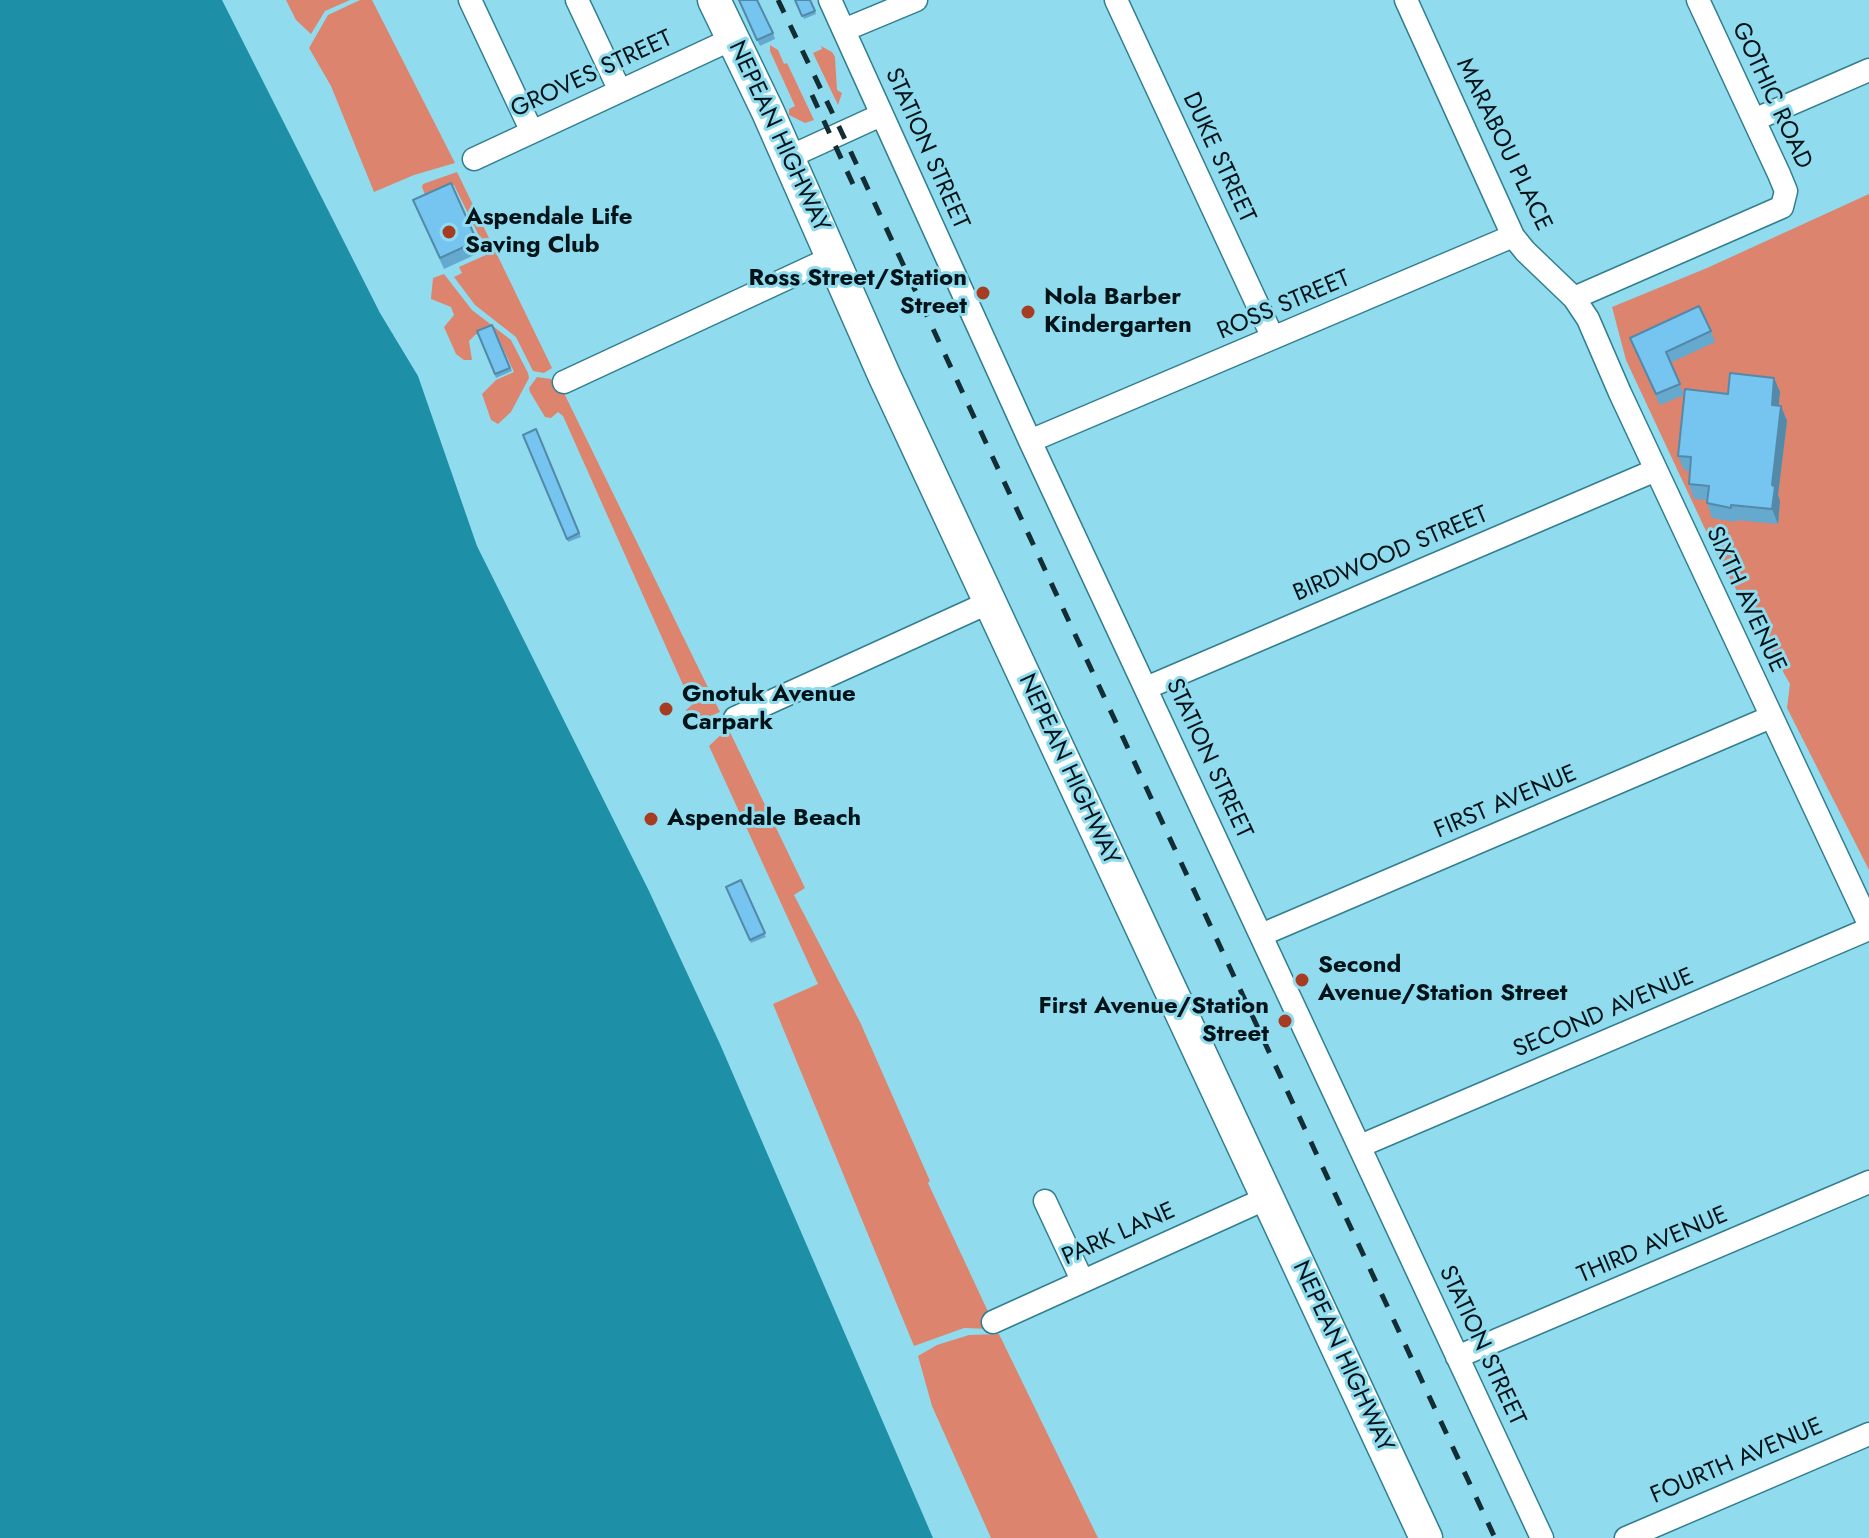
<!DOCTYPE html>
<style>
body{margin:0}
canvas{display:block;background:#90dcee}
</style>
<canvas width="1869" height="1538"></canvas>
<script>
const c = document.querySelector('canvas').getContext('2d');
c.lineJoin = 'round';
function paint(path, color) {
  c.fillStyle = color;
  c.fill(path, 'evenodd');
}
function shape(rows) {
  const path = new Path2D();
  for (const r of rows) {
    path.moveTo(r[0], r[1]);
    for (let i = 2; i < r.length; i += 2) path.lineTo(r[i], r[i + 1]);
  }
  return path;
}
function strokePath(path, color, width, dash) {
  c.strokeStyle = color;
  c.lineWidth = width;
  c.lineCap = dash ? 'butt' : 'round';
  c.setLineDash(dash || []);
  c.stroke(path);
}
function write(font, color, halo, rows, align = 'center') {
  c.font = font + ' Jost,sans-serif';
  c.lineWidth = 6;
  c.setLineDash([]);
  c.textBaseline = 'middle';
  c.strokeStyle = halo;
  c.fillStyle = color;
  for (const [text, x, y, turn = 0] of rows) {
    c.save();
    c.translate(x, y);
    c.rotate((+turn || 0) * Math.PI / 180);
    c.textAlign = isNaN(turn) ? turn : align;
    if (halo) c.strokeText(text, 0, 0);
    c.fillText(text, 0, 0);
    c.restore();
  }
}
const green = shape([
 [286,0,350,0,325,11,311,34,296,20],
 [360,0,372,0,455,163,414,175,374,192,331,86,309,48,328,15],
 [770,45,778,50,784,64,787,63,814,120,805,123,789,115,789,109,795,106,770,51],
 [821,46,832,52,835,57,837,90,842,93,838,105,813,53,822,49],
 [457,172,552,368,544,373,533,371,516,337,475,305,454,277,462,273,459,267,488,254,454,185,426,197,422,187,423,184],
 [1869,194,1869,870,1787,708,1790,684,1720,561,1626,360,1612,307,1707,268],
 [444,274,472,310,511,340,528,373,529,378,511,412,498,424,491,420,482,394,496,380,514,372,493,327,475,335,469,341,472,360,464,360,456,354,444,327,454,315,451,307,431,299,433,278],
 [537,377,551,379,557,391,562,389,720,712,701,720,689,718,686,710,692,705,563,416,558,412,551,418,545,417,530,392,529,388],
 [728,728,805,888,794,895,860,1022,930,1181,928,1183,991,1318,991,1329,964,1328,914,1346,773,1004,818,984,709,746],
 [999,1334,1098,1538,991,1538,932,1406,918,1356,937,1345,969,1335]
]);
const water = shape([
 [0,0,222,0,380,313,418,376,477,546,649,891,720,1044,933,1538,0,1538]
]);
const minor = shape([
 [470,0,532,132],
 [577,0,620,91],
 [830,0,1030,441,1542,1538],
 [1116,0,1273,338],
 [1406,0,1513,236,1525,251,1574,298,1588,319,1620,393,1869,924],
 [844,30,916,0],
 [1756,119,1869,70],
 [787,158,881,115],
 [474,159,732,39],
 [1574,298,1782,207,1786,191,1779,174,1698,0],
 [564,382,833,257],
 [1030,441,1513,236],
 [1146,688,1656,470],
 [735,718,990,602],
 [1261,935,1771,717],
 [1360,1146,1869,929],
 [1045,1201,1082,1280],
 [993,1322,1267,1198],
 [1457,1357,1869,1182],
 [1626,1538,1869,1434]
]);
const highway = shape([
 [714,0,768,112,884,375,1426,1538]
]);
const rail = shape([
 [778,0,842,133,1495,1538],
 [812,95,857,193]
]);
const wall = shape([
 [738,0,773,33,775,39,760,46],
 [795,0,810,0,816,14,804,19],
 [413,200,477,241,481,252,444,269],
 [492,325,512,371,496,378,477,331],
 [1711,331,1715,342,1670,363,1684,395,1660,405,1630,338],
 [1774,378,1780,392,1778,406,1781,406,1787,421,1778,495,1780,501,1778,524,1737,520,1736,522,1712,518,1707,503,1707,500,1694,499,1689,484,1690,471,1684,470,1678,456,1728,394],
 [536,429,581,537,568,542,523,435],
 [741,880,766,937,751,943,726,887]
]);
const shadedWall = shape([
 [1774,378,1780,392,1777,420,1772,405],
 [1781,406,1787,421,1778,495,1780,501,1778,524,1772,509,1772,485]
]);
const building = shape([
 [739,0,757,0,773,33,757,40,739,0],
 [795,0,810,0,815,11,802,16,795,0],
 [451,183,477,241,440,258,413,200,451,183],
 [1699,306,1711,331,1666,352,1680,384,1656,394,1630,338,1699,306],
 [492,325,510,368,495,374,477,331,492,325],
 [1730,373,1774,378,1772,405,1781,406,1772,485,1775,487,1772,509,1731,505,1731,508,1707,503,1709,486,1689,484,1691,457,1678,456,1685,389,1728,394,1730,373],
 [536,429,579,533,567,539,523,435,536,429],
 [741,880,765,933,750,940,726,887,741,880]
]);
const markers = [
 [449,232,8,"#a63d23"],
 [983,293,8,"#a63d23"],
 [1028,312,8,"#a63d23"],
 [666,709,8,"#a63d23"],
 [651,819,8,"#a63d23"],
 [1302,980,8,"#a63d23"],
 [1285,1021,8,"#a63d23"]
];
const streetNames = [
 ["GROVES STREET",592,75,-25],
 ["GOTHIC ROAD",1771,96,65],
 ["NEPEAN HIGHWAY",778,137,65],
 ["MARABOU PLACE",1503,145,64],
 ["STATION STREET",926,149,66],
 ["DUKE STREET",1218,158,65],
 ["ROSS STREET",1284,306,-23],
 ["BIRDWOOD STREET",1391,555,-23],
 ["SIXTH AVENUE",1745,600,65],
 ["STATION STREET",1208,759,65],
 ["NEPEAN HIGHWAY",1068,770,65],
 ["FIRST AVENUE",1506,803,-23],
 ["SECOND AVENUE",1604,1014,-23],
 ["PARK LANE",1119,1235,-24],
 ["THIRD AVENUE",1653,1246,-23],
 ["STATION STREET",1481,1346,65],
 ["NEPEAN HIGHWAY",1342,1357,65],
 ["FOURTH AVENUE",1737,1462,-23]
];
const poiNames = [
 ["Aspendale Life",465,218],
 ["Saving Club",465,246],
 ["Ross Street/Station",967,279,"right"],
 ["Street",967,307,"right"],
 ["Nola Barber",1044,298],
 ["Kindergarten",1044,326],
 ["Gnotuk Avenue",682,695],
 ["Carpark",682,723],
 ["Aspendale Beach",667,819],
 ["Second",1318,966],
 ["Avenue/Station Street",1318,994],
 ["First Avenue/Station",1269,1007,"right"],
 ["Street",1269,1035,"right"]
];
paint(green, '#dc846d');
paint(water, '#1d90a7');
strokePath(minor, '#317e8f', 25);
strokePath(highway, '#317e8f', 35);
strokePath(minor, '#fff', 22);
strokePath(highway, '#fff', 32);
strokePath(rail, '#132d34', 5, [14, 14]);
paint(wall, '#65a9cf');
paint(shadedWall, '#538aa9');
paint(building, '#76c5f1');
strokePath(building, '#538aa9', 2);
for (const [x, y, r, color] of markers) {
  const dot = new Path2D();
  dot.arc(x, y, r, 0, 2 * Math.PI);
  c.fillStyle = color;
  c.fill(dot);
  strokePath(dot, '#90dcee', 3);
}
write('24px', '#001318', '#90dcee', streetNames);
write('bold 24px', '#001318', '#90dcee', poiNames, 'left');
</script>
